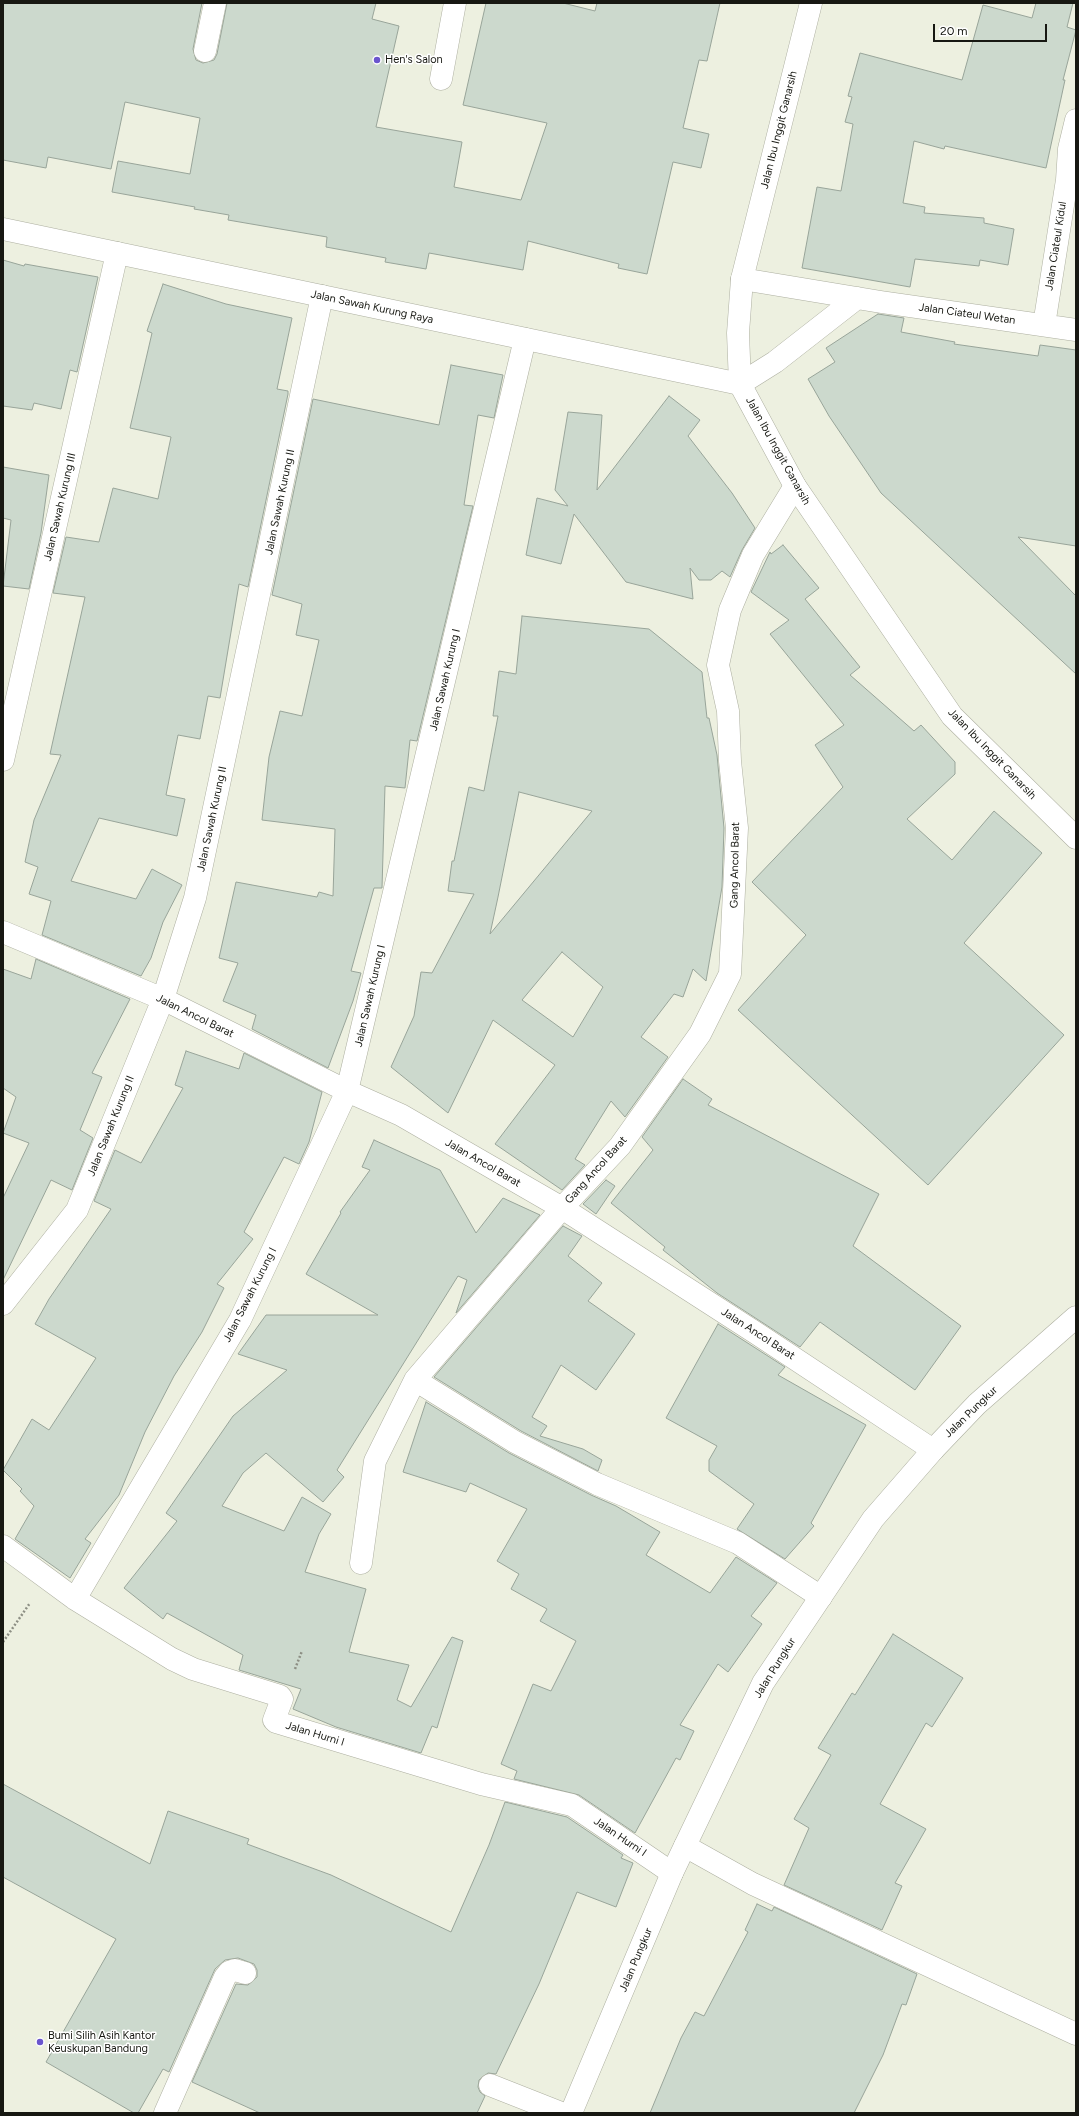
<!DOCTYPE html>
<style>
body{margin:0}
#map{position:relative;width:1079px;height:2116px;overflow:hidden;background:#edf0e0;font-family:Figtree,sans-serif}
canvas{display:block}
.frame{position:absolute;inset:0;border:4px solid #171812;pointer-events:none}
.scale{position:absolute;left:933px;top:24px;width:114px;height:18px;box-sizing:border-box;border:2px solid #171812;border-top:0;padding-left:5px;font-size:12px;line-height:14px;white-space:nowrap;color:#171812;-webkit-text-stroke:3px #fff;paint-order:stroke}
</style>
<div id="map">
<canvas width="1079" height="2116"></canvas>
<div class="frame"></div>
<div class="scale">20 m</div>
</div>
<script>
const c = document.querySelector('canvas').getContext('2d');
c.lineJoin = 'round';
function paint(path, color) {
  c.fillStyle = color;
  c.fill(path, 'evenodd');
}
function shape(rows) {
  const path = new Path2D();
  for (const r of rows) {
    path.moveTo(r[0], r[1]);
    for (let i = 2; i < r.length; i += 2) path.lineTo(r[i], r[i + 1]);
  }
  return path;
}
function strokePath(path, color, width, dash) {
  c.strokeStyle = color;
  c.lineWidth = width;
  c.lineCap = dash ? 'butt' : 'round';
  c.setLineDash(dash || []);
  c.stroke(path);
}
function write(font, color, halo, rows, align = 'center') {
  c.font = font + ' Figtree,sans-serif';
  c.lineWidth = 3;
  c.setLineDash([]);
  c.textBaseline = 'middle';
  c.strokeStyle = halo;
  c.fillStyle = color;
  for (const [text, x, y, turn = 0] of rows) {
    c.save();
    c.translate(x, y);
    c.rotate((+turn || 0) * Math.PI / 180);
    c.textAlign = isNaN(turn) ? turn : align;
    if (halo) c.strokeText(text, 0, 0);
    c.fillText(text, 0, 0);
    c.restore();
  }
}
const building = shape([
 [3,3,202,3,193,49,196,60,203,63,214,60,217,54,227,3,376,3,372,19,399,26,376,127,462,142,454,187,521,200,547,123,463,105,486,3,563,3,595,11,597,3,720,3,707,61,699,60,683,128,709,134,701,168,673,162,647,274,618,268,619,264,528,241,523,270,429,253,426,269,385,262,386,258,326,247,327,237,228,220,229,215,194,209,195,207,112,192,118,161,190,174,200,118,125,102,111,169,48,157,46,168,3,160,3,3],
 [1036,3,1073,3,1067,27,1076,30,1063,80,1065,80,1046,168,945,146,944,149,914,141,903,203,925,207,924,213,984,218,984,223,1014,229,1008,265,980,260,979,266,915,259,910,287,802,268,817,187,841,191,853,124,845,122,852,97,848,96,860,53,962,80,983,5,1032,18,1036,3],
 [3,260,24,266,25,264,98,277,77,372,70,370,61,409,34,403,32,410,3,406,3,260],
 [163,284,226,304,292,318,277,389,288,391,288,394,248,587,239,584,220,698,208,696,200,739,178,735,166,795,185,799,177,836,99,818,71,881,136,899,152,869,182,885,163,922,151,958,141,976,42,935,51,901,29,894,38,867,25,862,34,820,61,755,50,754,85,597,53,593,66,537,99,542,113,488,158,499,171,437,130,428,152,333,147,331,163,284],
 [878,314,904,318,901,332,955,342,954,344,1038,356,1040,345,1076,350,1076,546,1018,537,1076,596,1076,674,881,493,829,416,808,379,835,362,826,348,878,314],
 [451,365,503,375,494,418,478,415,464,505,473,506,417,741,410,740,405,788,385,786,382,888,374,888,351,971,361,973,353,1001,328,1068,252,1029,256,1015,223,1001,238,963,219,958,236,882,317,897,319,892,333,896,335,829,262,820,269,757,280,711,302,716,319,640,296,635,302,604,272,595,313,399,439,425,451,365],
 [669,396,700,420,688,436,732,493,755,528,742,550,730,577,722,571,711,580,699,580,690,568,693,599,626,582,574,514,561,564,526,555,537,498,568,506,555,490,568,412,602,415,597,490,669,396],
 [3,467,49,475,41,533,29,589,3,586,11,520,3,518,3,467],
 [783,545,819,588,805,599,860,667,850,675,914,731,921,725,955,762,955,774,907,819,952,860,994,811,1042,853,964,943,1064,1035,928,1185,738,1010,806,935,752,882,843,787,815,745,844,725,770,634,789,620,751,592,770,552,771,554,783,545],
 [522,616,649,629,702,672,707,718,709,718,717,755,724,828,722,887,706,981,693,969,683,997,674,994,641,1037,668,1057,625,1117,611,1101,575,1159,585,1165,562,1190,495,1144,555,1065,493,1020,448,1113,391,1067,414,1016,421,972,432,973,474,894,448,891,452,861,454,861,469,787,484,791,498,716,493,716,499,671,516,674,522,616],
 [519,792,592,811,490,934,498,897,519,792],
 [562,952,603,987,573,1037,522,1000,562,952],
 [36,959,130,999,92,1073,102,1077,80,1130,93,1138,72,1190,51,1180,3,1280,3,1198,29,1143,3,1133,16,1097,3,1088,3,969,31,979,36,959],
 [186,1051,239,1069,244,1053,322,1092,309,1142,299,1164,284,1157,244,1232,253,1239,217,1284,224,1288,202,1332,174,1376,145,1432,119,1495,85,1539,91,1543,70,1578,15,1539,34,1506,20,1491,22,1489,3,1470,32,1419,49,1430,96,1358,35,1324,49,1299,111,1209,94,1201,115,1150,141,1163,183,1088,175,1085,186,1051],
 [683,1079,712,1099,708,1105,879,1194,853,1246,961,1326,915,1390,820,1322,800,1347,717,1293,663,1250,665,1247,611,1203,653,1150,642,1137,683,1079],
 [374,1140,440,1170,476,1233,503,1198,540,1215,456,1313,467,1280,458,1276,337,1470,344,1477,323,1502,266,1453,243,1473,222,1506,284,1531,302,1497,331,1514,319,1534,305,1572,366,1589,349,1652,409,1665,397,1700,411,1707,452,1637,463,1641,437,1728,432,1726,421,1753,336,1727,293,1709,301,1689,239,1670,243,1655,167,1613,163,1619,124,1588,177,1521,166,1513,233,1416,287,1370,238,1354,266,1315,378,1315,306,1274,341,1213,340,1212,370,1170,362,1167,374,1140],
 [606,1180,615,1186,596,1214,583,1204,606,1180],
 [563,1226,582,1236,568,1256,602,1283,588,1301,635,1334,596,1390,561,1365,532,1417,547,1426,540,1436,583,1449,602,1460,598,1471,521,1431,434,1377,563,1226],
 [718,1324,785,1367,778,1375,866,1425,811,1523,814,1526,785,1559,737,1529,754,1504,709,1471,709,1460,717,1446,666,1418,718,1324],
 [426,1402,509,1453,591,1495,616,1506,660,1532,646,1555,710,1593,736,1557,777,1583,751,1616,762,1624,728,1672,718,1664,680,1725,694,1731,680,1760,676,1758,635,1833,579,1795,514,1779,517,1771,501,1764,533,1684,551,1691,576,1641,540,1621,547,1609,511,1589,519,1574,497,1561,527,1509,470,1483,466,1492,403,1472,426,1402],
 [893,1634,963,1678,932,1727,926,1723,880,1804,926,1829,895,1883,902,1886,882,1930,784,1885,809,1828,794,1819,831,1755,818,1748,852,1693,855,1695,893,1634],
 [3,1784,150,1864,168,1811,249,1839,247,1844,331,1875,451,1932,489,1845,505,1802,567,1817,623,1855,621,1858,633,1863,616,1907,577,1892,539,1984,496,2074,488,2073,479,2080,478,2087,480,2092,485,2096,477,2113,260,2113,192,2082,236,1984,248,1985,257,1977,257,1970,254,1964,238,1958,225,1960,215,1969,169,2072,163,2069,138,2113,134,2113,46,2062,116,1939,3,1877,3,1784],
 [757,1904,772,1911,774,1907,917,1974,906,2005,902,2004,883,2055,854,2113,650,2113,681,2038,695,2012,704,2016,748,1932,745,1930,757,1904]
]);
const path = shape([
 [3,1642,30,1603],
 [295,1669,302,1651]
]);
const service = shape([
 [490,2085,561,2113],
 [165,2113,225,1977,229,1972,235,1970,245,1973]
]);
const minor = shape([
 [205,51,215,3],
 [441,79,455,3],
 [742,279,881,302,1076,330],
 [1044,325,1067,180,1069,149,1076,120],
 [740,384,775,362,857,298],
 [3,760,117,253],
 [3,932,163,999,347,1091,401,1115,562,1208,756,1333,933,1450],
 [3,1304,77,1210,163,999,195,898,322,296],
 [415,1380,515,1442,597,1484,738,1543,821,1597],
 [3,1546,75,1599,172,1659,193,1669,280,1696,282,1699,274,1720,276,1722,481,1784,572,1805,672,1873],
 [361,1563,375,1461,415,1380,562,1208,620,1146,700,1034,730,974,737,828,730,761,728,711,718,665,730,610,753,555,795,486],
 [75,1599,240,1320,347,1091,525,339],
 [685,1846,753,1884,1076,2034]
]);
const tertiary = shape([
 [3,229,740,384]
]);
const secondary = shape([
 [811,3,742,279,738,333,740,384,795,486,952,716,1076,838],
 [571,2113,672,1873,763,1683,873,1519,933,1450,977,1404,1076,1317]
]);
const markers = [
 [377,60,4,"#6a55ce"],
 [40,2042,4,"#6a55ce"]
];
const poiNames = [
 ["Hen's Salon",385,60],
 ["Bumi Silih Asih Kantor",48,2036],
 ["Keuskupan Bandung",48,2049]
];
const streetNames = [
 ["Jalan Ibu Inggit Ganarsih",779,130,-76],
 ["Jalan Ciateul Kidul",1056,246,-81],
 ["Jalan Sawah Kurung Raya",372,307,12],
 ["Jalan Ciateul Wetan",967,314,8],
 ["Jalan Ibu Inggit Ganarsih",778,451,61],
 ["Jalan Sawah Kurung II",280,502,-78],
 ["Jalan Sawah Kurung III",60,507,-77],
 ["Jalan Sawah Kurung I",445,680,-77],
 ["Jalan Ibu Inggit Ganarsih",992,754,46],
 ["Jalan Sawah Kurung II",212,819,-78],
 ["Gang Ancol Barat",735,865,-89],
 ["Jalan Sawah Kurung I",370,996,-77],
 ["Jalan Ancol Barat",195,1016,26],
 ["Jalan Sawah Kurung II",111,1126,-68],
 ["Jalan Ancol Barat",483,1163,30],
 ["Gang Ancol Barat",596,1170,-48],
 ["Jalan Sawah Kurung I",250,1295,-63],
 ["Jalan Ancol Barat",758,1334,33],
 ["Jalan Pungkur",971,1412,-44],
 ["Jalan Pungkur",775,1668,-58],
 ["Jalan Hurni I",315,1734,17],
 ["Jalan Hurni I",620,1837,34],
 ["Jalan Pungkur",636,1960,-67]
];
paint(building, '#ccd9cd');
strokePath(building, '#98a499', 1);
strokePath(service, '#adafa0', 23);
strokePath(minor, '#adafa0', 23);
strokePath(tertiary, '#adafa0', 23);
strokePath(secondary, '#adafa0', 23);
strokePath(path, '#8d8f84', 2.5, [2, 2]);
strokePath(service, '#fff', 22);
strokePath(minor, '#fff', 22);
strokePath(tertiary, '#fff', 22);
strokePath(secondary, '#fff', 22);
for (const [x, y, r, color] of markers) {
  const dot = new Path2D();
  dot.arc(x, y, r, 0, 2 * Math.PI);
  c.fillStyle = color;
  c.fill(dot);
  strokePath(dot, '#fff', 1.5);
}
write('11px', '#171812', '#fff', poiNames, 'left');
write('11px', '#171812', '#fff', streetNames);
</script>
